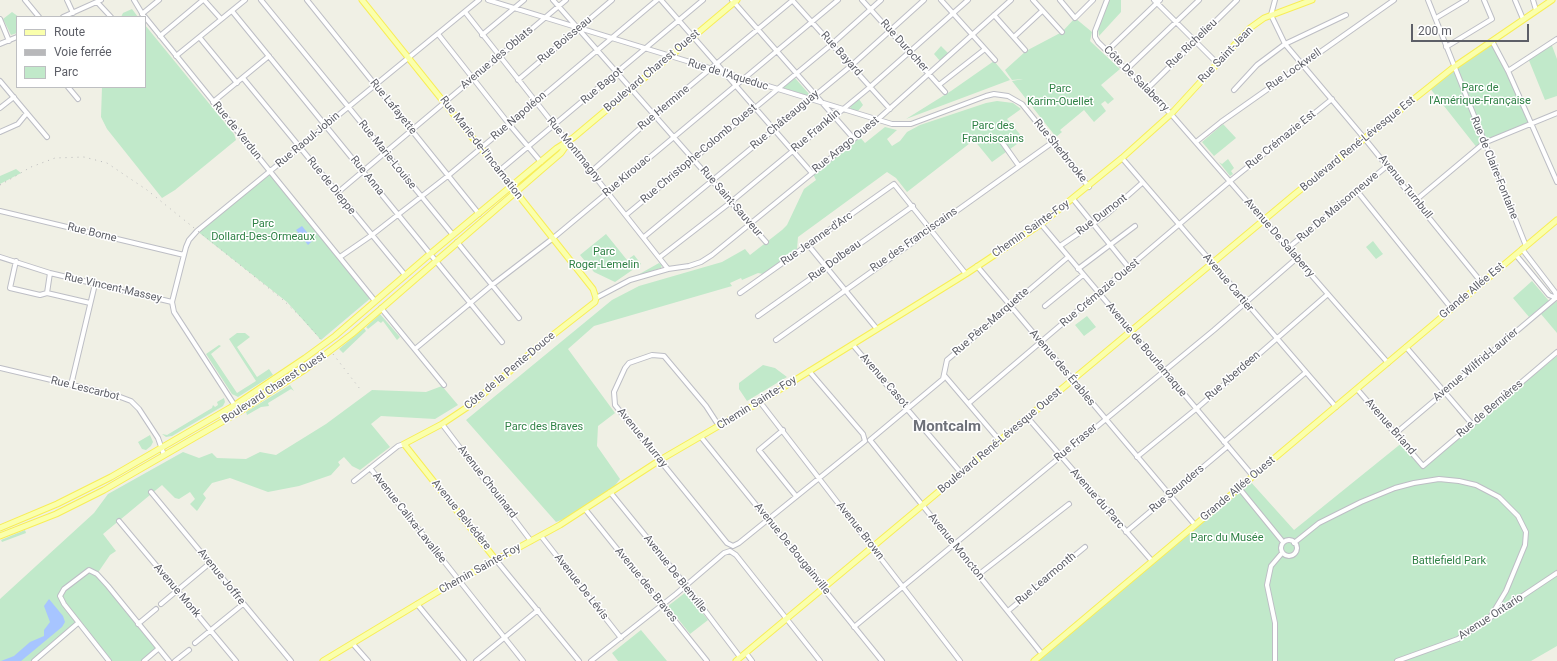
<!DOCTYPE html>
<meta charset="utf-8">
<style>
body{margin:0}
#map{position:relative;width:1557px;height:661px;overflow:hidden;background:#f0f0e5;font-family:Roboto,sans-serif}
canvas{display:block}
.legend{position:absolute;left:16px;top:16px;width:130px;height:72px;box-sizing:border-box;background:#fff;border:1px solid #bebfc2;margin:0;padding:5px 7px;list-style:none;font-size:12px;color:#5d5f67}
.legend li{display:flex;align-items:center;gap:8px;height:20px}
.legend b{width:20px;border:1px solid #bebfc2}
.scale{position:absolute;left:1411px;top:24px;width:118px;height:18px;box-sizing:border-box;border:2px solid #5d5f67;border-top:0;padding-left:5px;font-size:12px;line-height:14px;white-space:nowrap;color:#5d5f67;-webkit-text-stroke:3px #fff;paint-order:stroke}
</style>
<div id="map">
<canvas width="1557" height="661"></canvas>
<ul class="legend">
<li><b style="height:5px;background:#faffac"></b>Route</li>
<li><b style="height:5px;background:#b8b8ba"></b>Voie ferrée</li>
<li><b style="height:11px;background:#c1e9ca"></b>Parc</li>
</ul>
<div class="scale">200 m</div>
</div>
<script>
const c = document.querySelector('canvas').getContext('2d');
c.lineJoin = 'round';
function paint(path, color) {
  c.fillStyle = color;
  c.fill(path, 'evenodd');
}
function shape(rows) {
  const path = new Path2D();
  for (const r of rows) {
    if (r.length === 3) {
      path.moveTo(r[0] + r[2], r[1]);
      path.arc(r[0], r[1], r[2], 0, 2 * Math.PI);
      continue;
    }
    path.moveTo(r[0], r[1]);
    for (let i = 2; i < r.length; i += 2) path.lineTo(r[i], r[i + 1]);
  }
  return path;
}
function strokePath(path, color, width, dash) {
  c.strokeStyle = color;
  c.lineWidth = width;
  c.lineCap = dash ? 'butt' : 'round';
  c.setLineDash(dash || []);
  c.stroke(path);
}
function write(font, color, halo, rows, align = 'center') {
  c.font = font + ' Roboto,sans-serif';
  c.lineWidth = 3;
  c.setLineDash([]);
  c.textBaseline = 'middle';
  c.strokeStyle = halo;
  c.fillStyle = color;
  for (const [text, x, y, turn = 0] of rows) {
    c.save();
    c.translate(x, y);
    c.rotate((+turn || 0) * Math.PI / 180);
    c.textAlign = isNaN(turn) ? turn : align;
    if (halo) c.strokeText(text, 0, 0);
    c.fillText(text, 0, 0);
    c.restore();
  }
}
const green = shape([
 [1107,0,1121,0,1121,12,1099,36,1098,29],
 [132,9,138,17,121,17,123,13],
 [12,12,19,17,17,17,17,33,11,35,3,19],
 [1075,18,1092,32,1090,41,1120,69,1101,85,1114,99,1108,104,1105,101,1101,104,1106,111,1094,122,1084,110,1060,130,1062,132,1056,137,1012,81,1023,79,1012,80,1005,70,1026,51,1062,32],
 [145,25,234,134,236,140,175,190,162,198,107,129,101,117,102,87,145,87],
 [1492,41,1532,123,1484,143,1478,149,1429,87],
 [1551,43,1557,59,1557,96,1545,100,1528,58],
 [941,46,948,53,940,61,934,54],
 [994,61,1010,80,906,119,951,91],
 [795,78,809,94,809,96,783,88],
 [859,99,863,105,858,111,851,109,850,107],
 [997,101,1013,103,1021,109,1007,119,1024,139,992,162,974,140,907,192,896,178,887,172,798,237,797,249,763,274,758,273,742,280,741,278,730,283,732,286,594,326,568,349,615,413,598,426,597,446,620,479,610,492,575,515,556,522,466,420,612,300,639,286,722,262,745,249,750,255,782,230,787,225,804,189,816,180,813,174,859,136,865,143,885,127,897,130,887,139,892,146,900,141,907,132,920,125,986,103],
 [1223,124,1236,138,1214,156,1202,142],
 [1228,159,1234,168,1231,171,1233,174,1230,176,1219,162,1222,164],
 [16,169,21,173,0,184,0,176],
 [270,171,372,297,321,340,287,302,197,231],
 [606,234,627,260,634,255,641,264,615,282,594,272,580,255],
 [1373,241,1383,254,1376,259,1366,247],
 [659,263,662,265,661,268,636,276],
 [1532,281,1549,301,1529,317,1513,298],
 [1557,301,1557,333,1541,314],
 [380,314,400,337,397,340,383,321,381,323,378,321,368,329,366,327],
 [1087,316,1096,327,1084,336,1075,325],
 [364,328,366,331,343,353,339,349],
 [237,333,245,333,250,337,237,347,257,377,269,369,273,375,238,397,232,394,206,354,219,345,221,346,211,354,237,393,256,381,229,339],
 [1557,356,1557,646,1531,661,1032,661,1249,480,1294,530,1403,442,1423,465],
 [763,365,775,368,787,377,747,401,739,389,739,383],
 [290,385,294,391,291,389,268,403,269,406,261,407,247,415,246,412],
 [442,386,458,405,435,419,381,416,371,424,390,447,360,470,352,466,344,457,338,462,340,465,331,475,299,486,268,492,230,478,212,483,203,494,206,498,197,511,190,504,195,499,190,492,179,499,175,498,162,485,103,534,116,551,110,555,97,574,158,649,144,661,110,661,78,623,34,661,0,661,0,599,94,513,108,494,183,452,199,458,212,453,217,458,246,459,260,452,276,455,326,424,372,390,426,392],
 [224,398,225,402,223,406,172,436,166,437,162,434,167,435,212,408,213,405,215,407,218,405,217,402],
 [150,435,153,442,151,446,146,450,142,449,138,442],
 [25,530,26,533,2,542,1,540],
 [686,592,708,620,690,634,668,606],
 [641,630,667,661,618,661,612,653]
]);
const water = shape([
 [302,226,313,240,308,245,296,230],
 [49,599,63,616,65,622,62,627,21,661,1,661,14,656,30,642,44,636,44,630,50,622,44,606]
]);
const minor = shape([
 [25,0,39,17],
 [67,0,73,13],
 [134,0,143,15],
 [204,0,221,19],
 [261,0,453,235],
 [307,0,479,214],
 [488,0,892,124,911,124,986,96,994,94,1008,96,1022,104,1089,187],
 [553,0,766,242],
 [661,0,812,173],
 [732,0,854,139],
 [792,0,890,109],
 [862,0,945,92],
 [941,0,995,60],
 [1033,0,1062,32],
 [1060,0,1075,18,1093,0],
 [1107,0,1095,31,1095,37,1098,42,1171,114,1388,363],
 [1154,0,1217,63],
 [1275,0,1271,15,1285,44,1365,139,1482,283],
 [1428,0,1526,246],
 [1515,0,1523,19],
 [1533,0,1536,10],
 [97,2,111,17],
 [232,11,502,342],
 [465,12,668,269],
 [142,14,159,0],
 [994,15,1025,50],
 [63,17,101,0],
 [145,17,375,301],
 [1436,18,1466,0],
 [0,19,9,41],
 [438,34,509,124,541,162],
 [482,35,524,0],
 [160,36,203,0],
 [1014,37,1042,11],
 [200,38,237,83],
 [1492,41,1508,71,1557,182],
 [0,44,17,37],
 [1446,47,1492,19,1484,0],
 [1108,50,1160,0],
 [176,56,245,0],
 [1127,69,1199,0],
 [1508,71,1557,39],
 [243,78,405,275],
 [518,80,612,0],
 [0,81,47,137],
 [939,85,985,49],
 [68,87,78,99],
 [1147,89,1237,0],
 [1234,90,1257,65,1285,44,1346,15],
 [213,102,269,56],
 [0,108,14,97],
 [0,132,18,124,27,113],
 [1002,142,1019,166],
 [1196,142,1221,122,1394,0],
 [1122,158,1336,407],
 [499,171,703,0],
 [592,171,655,115,793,0],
 [1357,191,1452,309],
 [336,194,566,0],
 [1073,199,1129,268],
 [1416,200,1484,143,1557,113],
 [0,211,184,255],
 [626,215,832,44,881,0],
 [1041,224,1253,476],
 [644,237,852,65,924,0],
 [457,242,519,318],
 [809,246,877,329],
 [1060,246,1107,214,1142,183],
 [1288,248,1387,166],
 [1522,249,1555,292,1557,298],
 [1516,255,1549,295,1556,298],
 [0,257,50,273,172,302,174,312,239,412],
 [340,257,372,235,449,175,657,0],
 [660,257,731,202,870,87,968,0],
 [16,261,10,288,40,295,47,293,90,303],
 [977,266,1195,525],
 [1078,269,1135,226],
 [47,293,50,273],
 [740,293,894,184,966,274],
 [596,298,630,280,668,269,689,266,701,262,712,255,876,121,1011,0],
 [172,302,186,247,189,240,197,231,479,0],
 [1045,306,1083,275],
 [381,308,444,385],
 [758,316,913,206],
 [776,340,1053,142],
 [853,345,962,474],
 [1406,347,1472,424],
 [415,349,492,285,552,239,838,0],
 [0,368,115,395,131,401,139,409,158,438,164,455],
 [944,375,1000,441],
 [71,385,95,284],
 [1357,389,1423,466,1557,352],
 [760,402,960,661],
 [969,403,1229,182,1332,99],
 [1028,418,1152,561],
 [442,424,531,541],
 [719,426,706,406,664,356,652,355,629,363,625,368,614,392,615,405,727,543,733,546,739,543,865,441,863,434,809,371],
 [783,430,759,450,796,496],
 [1396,433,1557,297],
 [701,437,882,661],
 [1224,442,1305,373],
 [1137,457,1196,409,1328,294],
 [370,468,523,661],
 [354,481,398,446,404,444],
 [1239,488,1283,542],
 [151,492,291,661],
 [610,492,683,582,740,657],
 [585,509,707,661],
 [119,521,236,661],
 [1126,532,1228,446],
 [541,536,621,638],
 [1289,548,8],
 [1294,543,1319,523,1361,502,1395,488,1414,483,1439,479,1459,481,1476,485,1499,497,1518,516,1526,532,1525,545,1506,591,1491,616],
 [496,560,579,661],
 [978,575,1069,504],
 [161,604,210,563],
 [417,604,464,661],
 [1008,611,1085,547],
 [138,624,156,609],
 [854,627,1214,330,1297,258],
 [195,643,243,604],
 [353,644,368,661],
 [746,653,752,661],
 [1042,654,870,440,943,379,947,360,1068,257],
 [34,661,78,623],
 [109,661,64,604,60,596,64,589,89,570,97,574,108,586,169,661],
 [144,661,158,649],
 [175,661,189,650],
 [476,661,538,610],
 [591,661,676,594,724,553,730,551,736,555,820,661],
 [1275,661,1275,623,1267,585,1271,566,1282,553],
 [1397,661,1458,639,1557,573]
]);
const major = shape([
 [362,0,512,187],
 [0,528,57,504,111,477,235,405,305,358,335,336,430,254,557,148,573,138,737,0],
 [0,536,56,514,104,490,239,412,306,369,352,334,540,171,561,153,568,143],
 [496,560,404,444,442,424,472,404,540,345,595,302,596,298,593,289,516,192],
 [323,661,439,591,560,525,660,460,758,403,966,274,1041,224,1122,158,1171,114,1250,28,1264,18,1312,0],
 [736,661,1295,194,1454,67,1552,0],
 [1034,661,1557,220]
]);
const rail = shape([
 [0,185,31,167,55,158,84,157,107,163,147,190,281,298,303,319,322,341],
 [333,354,360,389]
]);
const streetNames = [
 ["Rue Boisseau",565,40,-40],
 ["Rue Richelieu",1192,44,-44],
 ["Rue Durocher",904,46,48],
 ["Rue Bayard",841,54,48],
 ["Rue Saint-Jean",1226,55,-46],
 ["Avenue des Oblats",497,58,-40],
 ["Rue Lockwell",1294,70,-35],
 ["Boulevard Charest Ouest",652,71,-40],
 ["Rue de l'Aqueduc",728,75,17],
 ["Côte De Salaberry",1136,79,45],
 ["Rue Bagot",602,86,-40],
 ["Rue Lafayette",393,107,51],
 ["Rue Hermine",664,108,-40],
 ["Rue Napoléon",519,116,-40],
 ["Rue Châteauguay",785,120,-40],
 ["Rue de Verdun",237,131,51],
 ["Rue Franklin",816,131,-40],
 ["Rue Raoul-Jobin",308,140,-40],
 ["Rue Crémazie Est",1281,140,-39],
 ["Boulevard René-Lévesque Est",1358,144,-39],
 ["Rue Arago Ouest",846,145,-39],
 ["Rue Marie-de-l'Incarnation",481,148,52],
 ["Rue Montmagny",574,150,51],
 ["Rue Sherbrooke",1060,151,51],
 ["Rue Christophe-Colomb Ouest",699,154,-40],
 ["Rue Marie-Louise",387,155,51],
 ["Rue de Claire-Fontaine",1494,168,68],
 ["Rue Anna",367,176,51],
 ["Rue Kirouac",627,176,-40],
 ["Rue de Dieppe",331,186,51],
 ["Avenue Turnbull",1405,187,51],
 ["Rue Saint-Sauveur",731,202,49],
 ["Rue De Maisonneuve",1338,207,-40],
 ["Rue Dumont",1102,215,-37],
 ["Chemin Sainte-Foy",1031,229,-35],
 ["Rue Borne",92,233,14],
 ["Avenue De Salaberry",1279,238,49],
 ["Rue Jeanne-d'Arc",817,239,-35],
 ["Rue des Franciscains",914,240,-35],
 ["Rue Dolbeau",835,261,-36],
 ["Avenue Cartier",1228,283,50],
 ["Rue Vincent-Massey",113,288,13],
 ["Grande Allée Est",1472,291,-40],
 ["Rue Crémazie Ouest",1100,293,-40],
 ["Rue Père-Marquette",991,322,-41],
 ["Avenue de Bourlamaque",1146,350,50],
 ["Avenue Wilfrid-Laurier",1476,365,-40],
 ["Avenue des Érables",1062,368,50],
 ["Côte de la Pente-Douce",510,371,-40],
 ["Rue Aberdeen",1233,376,-41],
 ["Avenue Casot",884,381,49],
 ["Boulevard Charest Ouest",274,388,-33],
 ["Rue Lescarbot",85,389,14],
 ["Chemin Sainte-Foy",757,403,-32],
 ["Rue de Bernières",1490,409,-40],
 ["Avenue Briand",1390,427,49],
 ["Avenue Murray",642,438,51],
 ["Boulevard René-Lévesque Ouest",1000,441,-40],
 ["Rue Fraser",1076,443,-40],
 ["Avenue Chouinard",487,482,52],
 ["Rue Saunders",1177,489,-40],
 ["Grande Allée Ouest",1238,489,-40],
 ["Avenue du Parc",1097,499,49],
 ["Avenue Belvédère",461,515,51],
 ["Avenue Calixa-Lavallée",409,518,52],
 ["Avenue Brown",860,531,52],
 ["Avenue Moncton",956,547,51],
 ["Avenue De Bougainville",792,549,51],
 ["Chemin Sainte-Foy",480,569,-29],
 ["Avenue De Bienville",675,574,52],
 ["Avenue Joffre",221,577,51],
 ["Rue Learmonth",1046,579,-40],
 ["Avenue des Braves",646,585,51],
 ["Avenue De Lévis",581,587,52],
 ["Avenue Monk",177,591,50],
 ["Avenue Ontario",1491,617,-33]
];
const parkNames = [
 ["Parc de",1480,88],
 ["l'Amérique-Française",1480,101],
 ["Parc",1060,89],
 ["Karim-Ouellet",1060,102],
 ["Parc des",993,126],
 ["Franciscains",993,139],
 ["Parc",263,224],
 ["Dollard-Des-Ormeaux",263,237],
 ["Parc",604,252],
 ["Roger-Lemelin",604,265],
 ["Parc des Braves",544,427],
 ["Parc du Musée",1227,538],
 ["Battlefield Park",1449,561]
];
const districtNames = [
 ["Montcalm",947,427]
];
paint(green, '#c1e9ca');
paint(water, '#a7c5ff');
strokePath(minor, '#bdbec5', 6);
strokePath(major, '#f8ee57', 7);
strokePath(minor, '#fff', 4);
strokePath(major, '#faffac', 5);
strokePath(rail, '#b8b8ba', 1, [1, 5]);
write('11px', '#5d5f67', '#fff', streetNames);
write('11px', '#308246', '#fff', parkNames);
write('bold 15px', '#6e7179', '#fff', districtNames);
</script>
